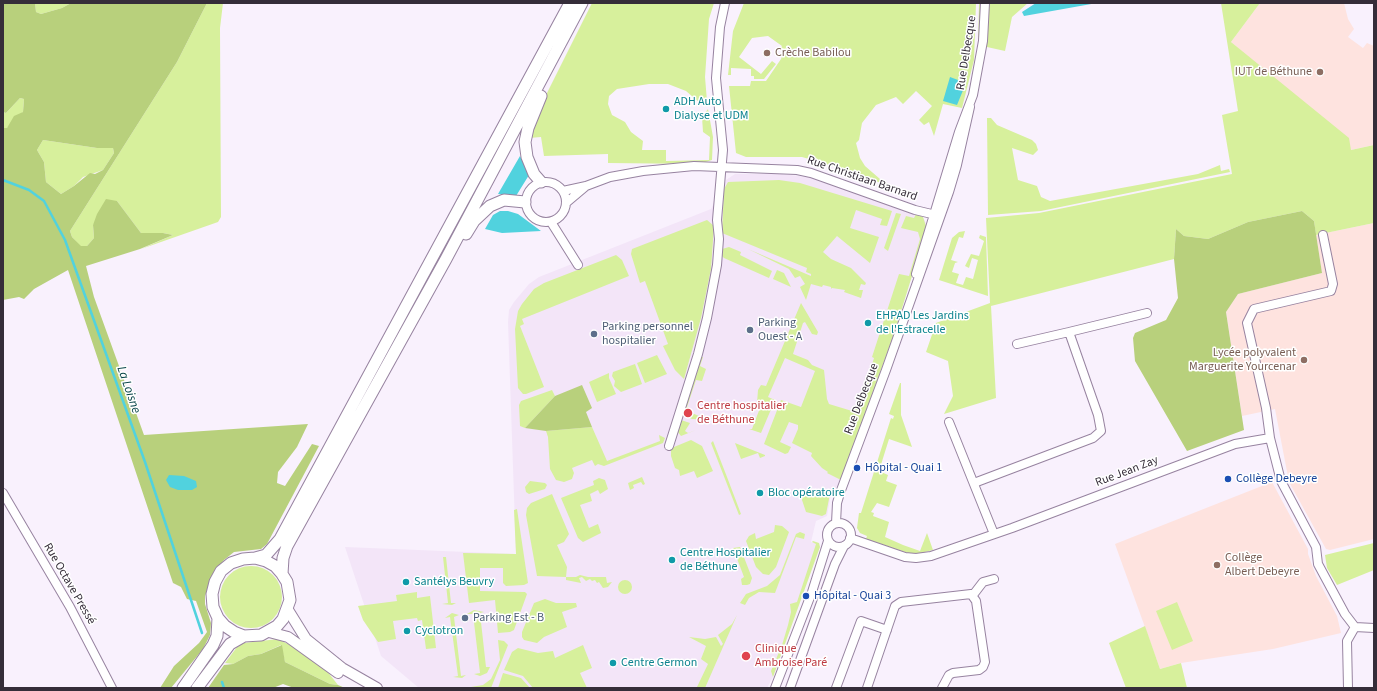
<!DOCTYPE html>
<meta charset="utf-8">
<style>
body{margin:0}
#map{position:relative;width:1377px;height:691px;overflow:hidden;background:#f9f1fd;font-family:"Source Sans 3",sans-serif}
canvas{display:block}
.frame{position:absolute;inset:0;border:4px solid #352d39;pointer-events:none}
</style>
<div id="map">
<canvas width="1377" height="691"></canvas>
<div class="frame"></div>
</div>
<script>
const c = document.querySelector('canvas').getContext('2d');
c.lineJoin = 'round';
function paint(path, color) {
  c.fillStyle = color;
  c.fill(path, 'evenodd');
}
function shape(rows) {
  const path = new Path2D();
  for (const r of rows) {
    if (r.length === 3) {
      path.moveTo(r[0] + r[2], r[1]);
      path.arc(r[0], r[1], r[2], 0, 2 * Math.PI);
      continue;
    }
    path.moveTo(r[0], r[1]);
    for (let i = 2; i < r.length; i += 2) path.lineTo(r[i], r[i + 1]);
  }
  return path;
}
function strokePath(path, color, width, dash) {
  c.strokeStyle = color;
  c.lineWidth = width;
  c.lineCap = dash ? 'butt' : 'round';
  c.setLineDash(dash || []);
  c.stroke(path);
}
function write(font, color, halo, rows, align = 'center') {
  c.font = font + ' "Source Sans 3",sans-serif';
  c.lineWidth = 3;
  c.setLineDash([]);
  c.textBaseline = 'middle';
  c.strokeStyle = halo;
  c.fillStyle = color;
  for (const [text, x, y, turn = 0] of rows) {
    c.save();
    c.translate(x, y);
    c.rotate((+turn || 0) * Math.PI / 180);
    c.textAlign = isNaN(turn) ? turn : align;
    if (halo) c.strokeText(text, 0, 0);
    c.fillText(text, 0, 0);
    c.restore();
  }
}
const education = shape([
 [1260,3,1344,3,1348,19,1354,29,1348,37,1363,48,1367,43,1374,46,1374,145,1351,150,1231,42],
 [1374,223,1374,539,1330,550,1326,549,1289,482,1275,409,1242,416,1226,312,1238,294,1322,273,1316,235],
 [1272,482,1308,549,1308,554,1316,576,1337,616,1341,633,1273,649,1181,663,1160,669,1115,544]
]);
const medical = shape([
 [735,174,781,174,808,177,923,217,926,223,882,363,838,485,831,494,827,516,816,521,811,542,819,544,774,675,767,688,419,688,381,656,345,547,516,554,508,322,509,310,514,302,529,284,539,277,711,209,726,180]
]);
const green = shape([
 [35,3,71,3,62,8,41,14,36,12],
 [207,3,223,3,220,28,221,217,218,222,141,249,173,235,163,233,141,233,117,201,93,225,94,238,87,246,81,247,72,237,70,231,177,62],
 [592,3,714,3,709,19,705,77,707,101,700,103,686,91,668,84,649,84,617,89,609,96,608,104,612,115,625,122,631,132,643,141,642,150,666,150,666,161,709,160,710,137,703,132,702,117,708,109,713,137,712,160,699,164,608,163,608,154,544,156,541,137,529,138,539,109],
 [744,3,976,3,974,60,962,108,943,104,934,136,929,122,924,125,919,120,932,106,916,91,903,104,896,97,876,105,862,123,859,140,856,143,860,158,865,166,880,179,887,183,886,185,840,168,802,157,746,157,736,153,729,86,750,86,751,81,766,81,781,59,784,50,781,48,782,46,768,36,752,38,739,57,761,74,772,61,776,64,764,79,754,79,754,76,751,76,751,69,731,68,731,75,728,75,733,31],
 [979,3,1028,3,1012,17,1005,51,978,45],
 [1221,3,1260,3,1231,42,1349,138,1351,150,1374,145,1374,223,1316,235,1314,221,1302,211,1248,222,1208,239,1184,236,1176,229,1174,259,991,306,996,398,944,414,953,396,948,361,926,352,936,323,990,303,986,218,1039,213,1232,174,1222,115,1238,111],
 [20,98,24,99,23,112,7,128,3,128,3,112,6,113],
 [987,118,991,118,997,125,1032,140,1036,144,1038,150,1033,155,1012,148,1018,180,1037,186,1041,197,1050,201,1198,174,1220,165,1221,171,1229,169,1230,172,1041,211,988,215],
 [43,140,97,148,113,148,114,153,103,170,83,177,74,186,61,194,46,182,44,162,37,150],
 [779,180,800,183,892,211,887,226,880,225,882,219,856,210,850,228,879,237,870,263,837,236,823,252,831,259,851,268,866,283,865,285,861,284,859,290,863,290,861,298,844,292,845,290,832,288,831,289,831,287,823,285,822,287,811,284,806,300,800,287,805,284,800,276,795,278,789,269,748,249,811,276,811,274,806,272,807,268,722,233,724,189,728,182],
 [896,213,901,214,888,251,884,248],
 [916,214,923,217,926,226,912,276,894,334,841,480,827,473,828,472,822,468,811,456,812,453,792,443,798,429,798,425,789,422,780,442,791,447,788,453,785,454,764,444,781,400,801,407,815,371,785,358,768,397,775,400,761,433,749,429,752,429,760,408,758,407,759,404,757,403,758,390,761,385,766,386,801,303,818,332,817,335,812,334,805,322,803,323,793,354,808,360,812,365,824,370,827,399,829,404,852,411,861,399,874,358,872,357,899,274,909,276,920,239,918,232,901,228,906,216,914,218],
 [707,220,714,226,711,269,701,318,684,379,675,370,663,346,668,344,645,281,640,283,631,254,632,249],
 [965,231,963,238,959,237,951,260,958,262,955,263,952,272,959,274,956,283,963,285,966,277,973,279,978,260,972,258,969,268,965,266,971,254,979,256,984,241,979,238,980,235,986,237,988,296,939,280,952,238,959,232],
 [729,247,741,252,740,255,772,271,769,278,724,258,721,255,722,249],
 [616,255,622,260,629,276,522,319,524,324,520,326,544,387,526,394,523,394,518,388,515,329,518,311,522,304,534,289,544,283],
 [777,270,784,273,791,287,773,279],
 [657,355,667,374,645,383,637,363],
 [700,357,703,357,700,366,706,369,702,381,696,380,687,407,690,408,686,417,682,416],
 [635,364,642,384,621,392,614,386,615,381,612,376,613,372],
 [609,373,609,378,616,394,597,402,589,382],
 [900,383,901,383,901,415,912,447,889,439,879,471,888,475,886,481,897,485,889,507,877,503,871,512,874,513,873,516,889,522,885,537,903,545,920,551,927,533,933,550,917,554,908,553,866,539,867,536,860,533,857,528,859,513,861,513,891,418,893,419,894,416,889,414],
 [552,390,555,396,525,428,520,426,519,405,521,401],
 [692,413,708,420,692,419,690,418],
 [681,420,690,423,685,431,688,433,696,430,681,436,677,431],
 [592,427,607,461,660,441,659,435,665,438,663,443,604,466,598,464,595,466,592,460,572,468,574,473,572,479,564,482,556,480,550,469,548,437,546,431],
 [691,440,702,446,713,471,697,478,694,471,680,476,679,470,675,468,671,456,671,450,674,447],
 [713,441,727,477,741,514,739,515,711,443],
 [735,443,765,455,765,456,760,458,758,453,741,459],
 [642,477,645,484,643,485,641,482,633,485,634,488,630,490,628,483],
 [599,478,605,480,608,489,600,494,598,490,590,494,592,501,580,505,589,528,598,524,601,533,583,542,578,538,561,498,594,485,593,481],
 [530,481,545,483,547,485,545,489,529,494,526,492,525,487],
 [828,489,832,491,830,494,826,514,822,516,806,512,801,497],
 [552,494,569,534,564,542,557,545,567,567,566,577,576,577,580,575,588,577,606,577,607,583,612,582,608,587,603,588,599,582,597,583,595,580,592,581,590,579,586,581,582,577,579,578,581,583,566,580,566,577,537,576,526,515,527,508,531,503],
 [517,509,528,583,524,585,506,586,503,583,503,568,480,568,480,591,525,592,527,594,514,630,510,632,498,633,495,600,469,603,463,553,516,554,514,510],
 [775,525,782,526,789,532,776,567,769,575,763,574,756,567,746,541,749,536,755,533,756,539,774,532],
 [800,532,805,534,804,539,796,537,775,593,759,592,749,598,745,605,740,603,746,594,767,586,780,575,796,534],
 [813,541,819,543,820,547,773,677,771,671,782,645,788,625,791,612,790,604,797,602,816,544,812,542],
 [1374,543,1374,570,1337,585,1327,568,1325,555],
 [740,547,752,578,750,584,747,585,742,585,741,579,744,577,733,548],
 [443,557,446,557,451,603,456,603,452,605,442,604,448,603],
 [251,597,31],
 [625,587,7],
 [417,592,417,598,430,596,436,648,426,649,422,620,418,621,417,618,393,621,396,639,378,642,363,620,358,606,397,601,396,595],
 [545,599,556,603,576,603,577,607,562,612,567,627,544,637,537,643,524,640,522,637,522,632,534,603],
 [1177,602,1193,641,1172,650,1156,611],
 [474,610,484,612,480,613,486,667,490,667,487,673,480,676,474,674,480,673,473,614,467,614],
 [452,613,459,615,454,617,461,676,466,675,462,678,453,677,458,676,450,617,445,618],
 [737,615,705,688,697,687,708,664,701,659,706,646,689,637,705,639,716,637,721,646,723,644,718,635,732,624],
 [1145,626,1160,669,1181,663,1187,688,1126,688,1109,643],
 [278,639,292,646,327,671,338,685,330,684,285,662,281,645,261,654,248,656,233,664,225,663,237,647,244,643],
 [498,640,504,641,508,645,491,688,465,688,483,685,491,679,500,660],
 [583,645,592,668,580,673,587,688,533,688,523,676,504,670,512,652,518,648,538,653,553,651,555,658],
 [503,673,521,678,530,688,498,688]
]);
const forest = shape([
 [3,3,35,3,36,12,41,14,62,8,71,3,207,3,177,62,70,231,72,237,81,246,87,246,94,238,93,225,97,214,106,199,117,201,141,233,163,233,173,235,140,249,86,266,94,297,144,435,308,424,297,447,278,472,277,483,285,486,312,444,319,446,267,544,261,549,234,552,224,560,212,576,205,596,205,604,211,623,210,635,203,649,171,688,160,688,174,666,199,643,207,632,196,601,187,599,181,587,173,583,68,270,34,289,24,299,19,297,3,300,3,128,7,128,14,116,23,112,24,99,20,98,6,113,3,112],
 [43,140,97,148,113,148,114,153,103,170,95,174,90,173,74,186,61,194,46,182,44,162,37,150],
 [1302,211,1314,221,1322,273,1238,294,1226,312,1244,430,1187,451,1135,361,1133,338,1135,333,1166,320,1178,298,1174,259,1176,229,1184,236,1208,239,1248,222],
 [582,385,592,408,586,412,592,427,546,431,525,428,555,396],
 [282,645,285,662,330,684,338,685,345,688,294,688,283,684,273,688,208,688,224,665,233,664,248,656,261,654]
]);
const water = shape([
 [1036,3,1097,3,1024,16,1022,12],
 [950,77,966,83,957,105,943,101],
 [520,156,529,175,516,196,498,194],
 [500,211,508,211,518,214,541,231,502,233,485,229,493,215],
 [169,475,184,476,196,481,197,487,192,490,178,490,170,487,166,480]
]);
const stream = shape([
 [3,180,29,190,44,201,65,240,145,462,202,633],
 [222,682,224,688]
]);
const minor = shape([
 [546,202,20],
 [563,191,586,186,610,177,643,171,694,166,797,170,811,173,915,210,940,216],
 [566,203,585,187],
 [551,222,578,265],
 [1323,235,1333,284,1331,291,1254,309,1247,323,1266,408,1270,438,1281,481,1316,547,1318,564,1345,614,1355,627],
 [916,274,959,132,973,95,983,41,985,3],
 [1069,332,1147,313],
 [949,422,994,534],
 [669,446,698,354,707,318,717,265,719,239,717,220,723,150,716,78,720,27,725,3],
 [974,483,1093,438,1101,431,1098,415,1069,332,1017,344],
 [3,493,70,607,112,688],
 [836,523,837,503,840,493,886,370,949,192,957,165,970,107],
 [839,535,12],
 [850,538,905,557,916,558,931,556,1012,528,1235,444,1270,438],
 [973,595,983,582,994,579],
 [1355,627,1374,628],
 [775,688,812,592,828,541],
 [790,688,835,564,844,546],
 [836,688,861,621,887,630],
 [867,688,895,606,901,602,971,594,976,601,985,662,983,667,979,670,953,673,949,675,942,688],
 [1348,688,1347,641,1355,627]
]);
const major = shape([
 [288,610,306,639,342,668,377,688],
 [269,632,288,637,338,673]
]);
const highway = shape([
 [541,96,528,128,525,142,527,157,534,174,541,182],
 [466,234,474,221,490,206,504,200,525,202],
 [255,558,266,561,275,566,282,574,287,582,290,600,283,619,277,626,261,635,244,636,234,632,225,626,218,618,213,607,212,594,215,582,221,571,231,563,243,559,255,558,266,555,280,539,570,3],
 [282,574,283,558,287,546,446,259,582,3],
 [183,688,213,645,217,636,218,618],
 [197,688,230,644,244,636]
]);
const markers = [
 [767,53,4,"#8d6e63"],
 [1320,72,4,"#8d6e63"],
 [666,109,4,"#0f9aa8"],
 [868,323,4,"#0f9aa8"],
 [750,330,4,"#5c6f8a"],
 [594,334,4,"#5c6f8a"],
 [1304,360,4,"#8d6e63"],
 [688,413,5,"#e0444e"],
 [857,468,4,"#1a4fb4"],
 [1228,479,4,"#1a4fb4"],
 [760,493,4,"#0f9aa8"],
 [672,560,4,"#0f9aa8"],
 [1217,565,4,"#8d6e63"],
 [406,582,4,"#0f9aa8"],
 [806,596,4,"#1a4fb4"],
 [465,618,4,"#5c6f8a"],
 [407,631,4,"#0f9aa8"],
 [746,656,5,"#e0444e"],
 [613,663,4,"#0f9aa8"]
];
const educationNames = [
 ["Crèche Babilou",775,53],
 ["IUT de Béthune",1312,72,"right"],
 ["Lycée polyvalent",1296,353,"right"],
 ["Marguerite Yourcenar",1296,367,"right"],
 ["Collège",1225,558],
 ["Albert Debeyre",1225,572]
];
const streetNames = [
 ["Rue Delbecque",967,53,-81],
 ["Rue Christiaan Barnard",862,179,19],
 ["Rue Delbecque",862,399,-69],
 ["Rue Jean Zay",1127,472,-21],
 ["Rue Octave Pressé",69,584,60]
];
const cultureNames = [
 ["ADH Auto",674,102],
 ["Dialyse et UDM",674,116],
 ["EHPAD Les Jardins",876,316],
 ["de l'Estracelle",876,330],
 ["Bloc opératoire",768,493],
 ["Centre Hospitalier",680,553],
 ["de Béthune",680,567],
 ["Santélys Beuvry",414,582],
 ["Cyclotron",415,631],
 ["Centre Germon",621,663]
];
const serviceNames = [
 ["Parking",758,323],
 ["Ouest - A",758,337],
 ["Parking personnel",602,327],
 ["hospitalier",602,341],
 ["Parking Est - B",473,618]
];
const healthNames = [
 ["Centre hospitalier",697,406],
 ["de Béthune",697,420],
 ["Clinique",755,649],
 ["Ambroise Paré",755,663]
];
const transitNames = [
 ["Hôpital - Quai 1",865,468],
 ["Collège Debeyre",1236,479],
 ["Hôpital - Quai 3",814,596]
];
const waterNames = [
 ["La Loisne",128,390,71]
];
paint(education, '#fee3df');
paint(medical, '#f3e5f8');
paint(green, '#d7f09c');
paint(forest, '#b8d07c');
paint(water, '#51d2de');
strokePath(stream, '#51d2de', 2.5);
strokePath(minor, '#9783a0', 10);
strokePath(major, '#9783a0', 12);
strokePath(highway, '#9783a0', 13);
strokePath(minor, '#fff', 8);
strokePath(major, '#fff', 10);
strokePath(highway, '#fff', 11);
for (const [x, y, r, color] of markers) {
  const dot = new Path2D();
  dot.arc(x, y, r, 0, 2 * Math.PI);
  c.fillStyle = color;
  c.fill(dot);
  strokePath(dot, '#fff', 1.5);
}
write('12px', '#785e54', '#fff', educationNames, 'left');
write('12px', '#352d39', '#fff', streetNames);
write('12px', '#0d838f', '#fff', cultureNames, 'left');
write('12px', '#4e5e75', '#fff', serviceNames, 'left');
write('12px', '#be3a42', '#fff', healthNames, 'left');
write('12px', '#164399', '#fff', transitNames, 'left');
write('italic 13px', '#074448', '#fff', waterNames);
</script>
